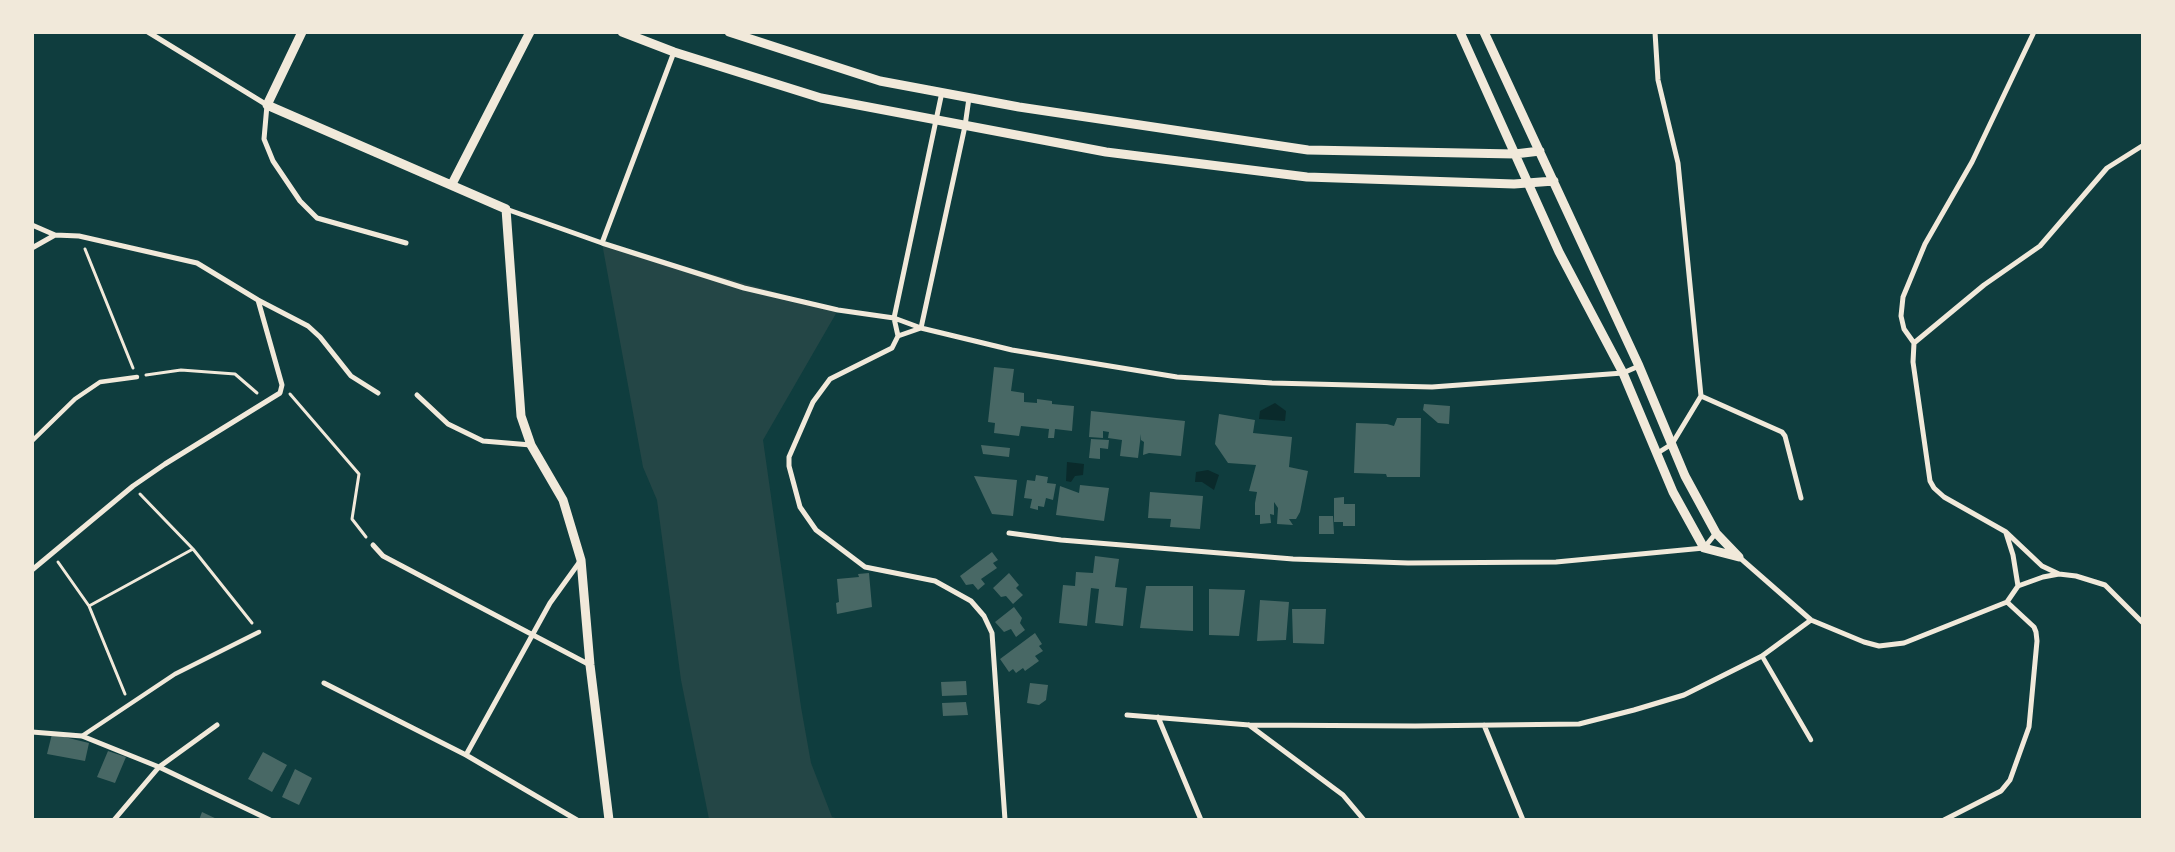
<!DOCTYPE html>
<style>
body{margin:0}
#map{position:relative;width:2175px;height:852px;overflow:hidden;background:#0f3d3e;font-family:"Golos Text",sans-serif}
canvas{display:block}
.frame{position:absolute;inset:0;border:34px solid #f1e9da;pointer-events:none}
</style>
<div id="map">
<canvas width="2175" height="852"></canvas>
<div class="frame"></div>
</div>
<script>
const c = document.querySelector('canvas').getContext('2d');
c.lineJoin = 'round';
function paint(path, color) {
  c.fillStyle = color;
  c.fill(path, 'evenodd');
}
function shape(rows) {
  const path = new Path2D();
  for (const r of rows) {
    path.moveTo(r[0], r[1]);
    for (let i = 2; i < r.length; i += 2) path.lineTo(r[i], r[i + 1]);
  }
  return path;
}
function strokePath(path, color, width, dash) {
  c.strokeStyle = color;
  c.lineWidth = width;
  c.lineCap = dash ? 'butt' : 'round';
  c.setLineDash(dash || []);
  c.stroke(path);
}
const green = shape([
 [602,243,838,310,763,440,801,707,811,763,832,817,839,819,709,819,681,680,657,500,643,467]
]);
const water = shape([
 [1275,403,1286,411,1285,421,1259,419,1260,411],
 [1067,462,1084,464,1083,475,1075,476,1071,482,1066,481],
 [1208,470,1219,475,1214,490,1202,482,1195,482,1196,472]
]);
const building = shape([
 [994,367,1014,369,1011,391,1024,393,1024,402,1037,403,1037,399,1052,401,1052,404,1074,406,1072,431,1055,429,1054,438,1048,438,1049,429,1021,426,1019,436,994,433,995,423,988,422],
 [1424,404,1450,406,1449,424,1438,423,1423,410],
 [1091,411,1185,421,1181,456,1149,453,1143,455,1144,442,1141,440,1141,434,1138,458,1120,456,1122,440,1108,438,1109,432,1103,431,1103,438,1089,437],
 [1219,414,1255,420,1253,433,1292,437,1289,467,1308,471,1300,512,1296,519,1289,519,1293,525,1277,524,1278,508,1274,502,1274,515,1270,514,1271,523,1260,524,1260,515,1255,515,1255,503,1257,492,1249,491,1256,465,1228,463,1215,444],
 [1397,418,1421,418,1420,477,1387,477,1386,474,1354,473,1356,423,1387,424,1394,426],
 [1091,439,1109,440,1108,449,1100,448,1100,459,1089,458],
 [981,445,1010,448,1009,457,983,454],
 [1036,475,1048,477,1047,483,1056,484,1053,500,1046,498,1044,507,1038,506,1038,510,1030,508,1032,499,1024,498,1027,480,1035,481],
 [974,476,1017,480,1013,516,992,514],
 [1080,485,1109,488,1104,521,1056,515,1060,486,1079,493],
 [1150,492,1203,496,1200,529,1170,527,1171,519,1148,518],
 [1344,497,1344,504,1355,504,1355,526,1343,526,1343,522,1334,522,1334,498],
 [1319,516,1333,516,1334,534,1319,534],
 [992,552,998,560,993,563,997,568,981,579,985,584,978,590,973,584,966,585,960,576],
 [1095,556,1119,559,1115,587,1127,588,1123,626,1095,623,1099,589,1091,588,1087,626,1059,623,1063,585,1075,586,1076,572,1093,573],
 [869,573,872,607,837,614,836,603,839,602,837,579,859,577,858,574],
 [1009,573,1019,585,1016,588,1023,595,1013,604,1006,596,1001,597,993,588],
 [1146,586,1193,586,1193,631,1140,628],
 [1209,589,1245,590,1239,636,1209,635],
 [1260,600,1289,602,1286,640,1257,641],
 [1014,607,1022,618,1020,623,1025,630,1016,637,1011,629,1004,632,995,622],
 [1292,609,1326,609,1324,644,1293,643],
 [1035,633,1042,644,1039,646,1043,651,1035,656,1039,661,1025,671,1023,668,1016,673,1013,669,1009,672,1000,659],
 [966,681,967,695,942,696,941,682],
 [1030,683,1048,685,1046,700,1039,705,1027,703],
 [966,702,968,715,943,716,942,703],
 [52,734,89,743,85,761,47,754],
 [108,751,126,757,115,783,97,777],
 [263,752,287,765,272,792,248,779],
 [295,769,312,778,299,805,282,797],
 [202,812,219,820,199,820]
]);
const path = shape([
 [85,249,133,368],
 [146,375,181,370,235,374,257,393],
 [290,394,359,474,352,519,366,537],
 [140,494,193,549,252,623],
 [58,562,89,606,125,694],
 [89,606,193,549]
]);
const pedestrian = shape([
 [32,441,75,399,100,382,137,377],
 [1762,656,1811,740],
 [82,736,175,674,259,632]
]);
const minor = shape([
 [148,32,267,105,264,139,273,161,300,201,317,218,406,243],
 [1655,32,1658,80,1678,163,1701,396,1672,444,1656,454],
 [2034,32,1972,162,1925,244,1903,297,1901,316,1904,329,1914,343,1913,362,1930,481,1934,488,1944,497,2006,532,2042,566,2059,574,2076,576,2105,585,2142,622],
 [942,92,894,318,898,336,892,348,830,379,813,402,789,457,789,466,800,507,816,530,865,567,935,581,971,601,984,616,992,633,1005,820],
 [506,209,602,243,744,288,838,310,894,318,921,328,1012,350,1177,377,1272,383,1432,387,1623,373,1639,366],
 [32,225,55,235,79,236,197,263,258,300,308,326,320,337,351,376,378,393],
 [602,243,674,52],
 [32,248,55,235],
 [898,336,921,328,965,126,969,98],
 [1914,343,1984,285,2040,246,2107,168,2142,146],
 [417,395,448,424,483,441,531,445],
 [1701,396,1782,432,1785,436,1801,498],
 [1009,533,1061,540,1293,559,1408,563,1556,562,1704,548,1716,533],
 [2006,533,2013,555,2018,586],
 [373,545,383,556,590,665],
 [1739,557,1811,620,1864,642,1879,646,1904,643,2007,602,2018,586,2043,577,2059,574],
 [32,570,133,486,165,464,280,393,282,385,258,300],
 [324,683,466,755,577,820],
 [1127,715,1249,725,1415,726,1579,724,1634,710,1684,695,1762,656,1811,620],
 [1158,717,1201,820],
 [1249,725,1343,795,1364,820],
 [1484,725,1523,820],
 [32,732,82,736,159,767,270,820],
 [466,755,550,603,581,560],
 [114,820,159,767,217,725],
 [1944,820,2001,791,2010,780,2029,727,2037,641,2036,632,2034,627,2007,602]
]);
const tertiary = shape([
 [302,32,267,105,506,209,521,416,531,445,563,500,581,560,590,665,609,820],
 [622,32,674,52,821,98,1106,152,1307,177,1514,184,1554,181],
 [729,32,880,81,1019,107,1308,150,1515,154,1540,151],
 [1460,32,1559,252,1623,373,1673,492,1704,548,1739,557],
 [1484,32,1639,366,1685,476,1716,533,1739,557],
 [452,184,530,32]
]);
paint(green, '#244646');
paint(water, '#0a2a2b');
paint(building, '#486865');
strokePath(path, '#f1e9da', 3);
strokePath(pedestrian, '#f1e9da', 4.5);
strokePath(minor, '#f1e9da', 5);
strokePath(tertiary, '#f1e9da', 9);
</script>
